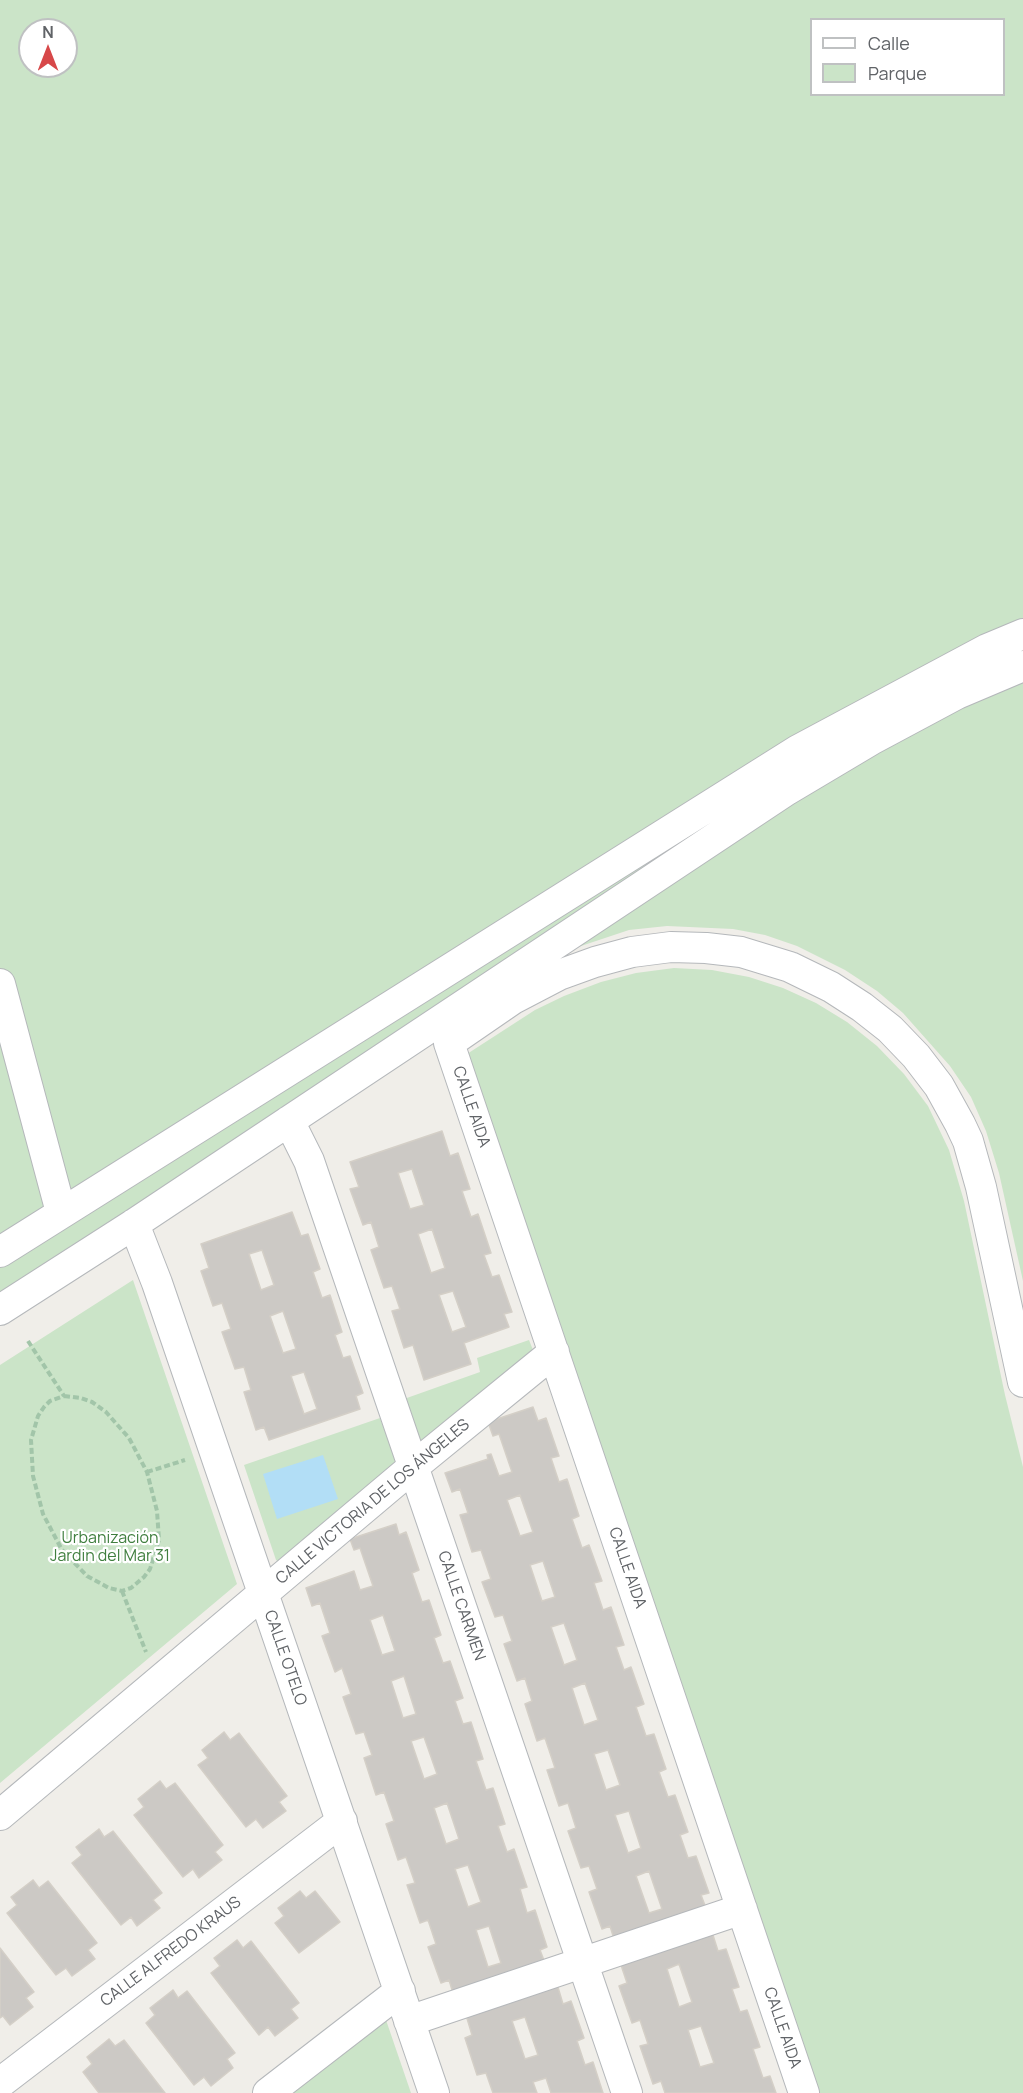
<!DOCTYPE html>
<meta charset="utf-8">
<style>
body{margin:0}
#map{position:relative;width:1023px;height:2093px;overflow:hidden;background:#f0eee9;font-family:Manrope,sans-serif}
canvas{display:block}
.legend{position:absolute;left:810px;top:18px;width:195px;height:78px;box-sizing:border-box;background:#fff;border:2px solid #bfc1c2;margin:0;padding:8px 10px;list-style:none;font-size:18px;color:#606367}
.legend li{display:flex;align-items:center;gap:12px;height:30px}
.legend b{width:30px;border:2px solid #bfc1c2}
.north{position:absolute;left:18px;top:18px;width:60px;height:60px;box-sizing:border-box;background:#fff;border:2px solid #bfc1c2;border-radius:50%;rotate:0deg;font-size:16px;font-weight:700;line-height:24px;text-align:center;color:#606367}
.north::after{content:'';display:block;margin:auto;width:21px;height:27px;background:#d74849;clip-path:polygon(50% 0,100% 100%,50% 72%,0 100%)}
</style>
<div id="map">
<canvas width="1023" height="2093"></canvas>
<ul class="legend">
<li><b style="height:8px;background:#fff"></b>Calle</li>
<li><b style="height:16px;background:#cbe4c8"></b>Parque</li>
</ul>
<div class="north">N</div>
</div>
<script>
const c = document.querySelector('canvas').getContext('2d');
c.lineJoin = 'round';
function paint(path, color) {
  c.fillStyle = color;
  c.fill(path, 'evenodd');
}
function shape(rows) {
  const path = new Path2D();
  for (const r of rows) {
    path.moveTo(r[0], r[1]);
    for (let i = 2; i < r.length; i += 2) path.lineTo(r[i], r[i + 1]);
  }
  return path;
}
function strokePath(path, color, width, dash) {
  c.strokeStyle = color;
  c.lineWidth = width;
  c.lineCap = dash ? 'butt' : 'round';
  c.setLineDash(dash || []);
  c.stroke(path);
}
function write(font, color, halo, rows, align = 'center') {
  c.font = font + ' Manrope,sans-serif';
  c.lineWidth = 4.5;
  c.setLineDash([]);
  c.textBaseline = 'middle';
  c.strokeStyle = halo;
  c.fillStyle = color;
  for (const [text, x, y, turn = 0] of rows) {
    c.save();
    c.translate(x, y);
    c.rotate((+turn || 0) * Math.PI / 180);
    c.textAlign = isNaN(turn) ? turn : align;
    if (halo) c.strokeText(text, 0, 0);
    c.fillText(text, 0, 0);
    c.restore();
  }
}
const green = shape([
 [0,0,1023,0,1023,1281,999,1173,986,1131,971,1097,950,1066,903,1013,877,991,845,970,797,946,765,935,733,929,667,926,629,930,554,955,0,1307],
 [812,20,1004,20,1004,94,812,94],
 [30,30,66,30,66,66,30,66],
 [674,968,712,970,749,977,783,988,816,1003,847,1022,877,1046,904,1074,928,1106,949,1150,964,1201,1005,1395,1023,1467,1023,2093,817,2093,467,1054,535,1010,564,996,601,982,636,973],
 [133,1280,237,1584,0,1783,0,1365],
 [529,1340,533,1350,421,1447,404,1399,480,1372,477,1358],
 [380,1418,398,1467,279,1562,276,1560,244,1465],
 [386,2020,411,2093,292,2093]
]);
const water = shape([
 [323,1455,338,1499,277,1519,263,1474]
]);
const building = shape([
 [442,1131,450,1156,458,1153,470,1189,462,1191,471,1217,478,1214,491,1253,484,1255,492,1277,499,1275,512,1312,504,1314,509,1327,464,1343,471,1364,424,1380,413,1345,404,1348,392,1311,400,1309,392,1286,384,1288,371,1250,379,1247,371,1222,363,1225,350,1189,359,1187,350,1162,442,1131],
 [412,1169,424,1205,410,1209,398,1173,412,1169],
 [432,1229,445,1268,431,1273,418,1234,432,1229],
 [453,1291,466,1327,452,1332,439,1295,453,1291],
 [292,1212,301,1236,308,1234,320,1269,313,1272,322,1298,330,1295,342,1332,335,1335,343,1358,350,1356,363,1393,356,1396,360,1409,269,1440,264,1427,256,1430,244,1392,251,1390,244,1367,235,1369,222,1332,231,1329,222,1303,213,1306,201,1271,209,1268,201,1244,292,1212],
 [262,1250,274,1285,261,1290,249,1254,262,1250],
 [283,1311,296,1349,283,1353,270,1316,283,1311],
 [304,1372,317,1409,304,1414,291,1376,304,1372],
 [533,1407,538,1421,546,1418,559,1456,551,1458,559,1482,567,1479,579,1516,572,1519,582,1548,589,1545,602,1581,594,1583,603,1610,611,1607,624,1645,616,1647,624,1670,631,1667,644,1704,636,1707,646,1736,654,1734,666,1769,659,1772,668,1797,675,1795,688,1832,680,1835,688,1858,696,1856,709,1893,701,1895,706,1908,614,1939,610,1926,602,1929,589,1892,597,1889,589,1866,581,1868,568,1831,576,1828,568,1803,559,1806,547,1770,555,1768,545,1738,537,1741,525,1704,532,1701,525,1678,517,1681,504,1644,512,1641,503,1615,495,1617,482,1582,491,1579,481,1550,472,1552,460,1515,468,1513,460,1489,452,1492,445,1473,488,1459,487,1455,491,1454,499,1476,512,1472,499,1434,493,1436,488,1422,533,1407],
 [520,1495,533,1532,520,1536,507,1500,520,1495],
 [543,1561,555,1597,542,1601,530,1565,543,1561],
 [564,1623,577,1660,564,1665,551,1627,564,1623],
 [585,1683,598,1720,584,1725,572,1688,585,1683],
 [608,1750,620,1785,606,1790,594,1754,608,1750],
 [629,1811,641,1848,628,1853,615,1815,629,1811],
 [649,1871,662,1909,649,1913,636,1876,649,1871],
 [396,1524,399,1535,406,1532,419,1570,412,1573,422,1602,429,1600,441,1635,434,1638,443,1663,450,1661,463,1698,455,1701,463,1724,471,1722,483,1759,476,1761,486,1790,493,1788,505,1824,498,1826,507,1852,514,1849,527,1887,520,1889,527,1913,535,1910,547,1947,540,1950,545,1963,453,1993,449,1980,441,1983,428,1947,436,1944,428,1920,420,1923,407,1885,415,1883,406,1857,398,1860,386,1824,394,1821,384,1792,376,1795,364,1758,372,1755,364,1732,356,1734,343,1697,351,1694,342,1668,335,1672,322,1636,330,1633,320,1603,312,1606,306,1588,354,1571,360,1590,373,1586,360,1548,354,1550,350,1539,396,1524],
 [383,1615,395,1651,382,1655,370,1620,383,1615],
 [404,1676,416,1714,403,1718,391,1681,404,1676],
 [424,1737,437,1774,424,1779,411,1741,424,1737],
 [447,1803,459,1839,446,1844,434,1808,447,1803],
 [468,1865,481,1902,468,1907,455,1869,468,1865],
 [489,1926,501,1963,488,1967,476,1930,489,1926],
 [224,1732,230,1740,239,1733,287,1796,279,1802,286,1811,263,1828,256,1819,246,1827,198,1765,208,1758,202,1750,224,1732],
 [160,1781,166,1789,175,1783,223,1845,215,1852,222,1860,199,1878,193,1869,183,1877,134,1815,144,1807,138,1799,160,1781],
 [99,1829,104,1837,113,1831,162,1893,153,1900,160,1908,137,1926,131,1917,121,1925,72,1863,82,1855,76,1847,99,1829],
 [33,1880,39,1888,48,1881,97,1943,88,1950,95,1959,72,1976,66,1968,56,1975,7,1913,17,1905,11,1897,33,1880],
 [300,1891,306,1898,315,1891,340,1922,299,1953,275,1923,284,1916,278,1908,300,1891],
 [712,1932,718,1951,726,1949,739,1987,732,1989,740,2012,747,2010,760,2047,753,2049,763,2078,770,2076,776,2093,665,2093,661,2081,653,2084,640,2046,648,2044,640,2020,632,2023,619,1986,627,1983,620,1962,712,1932],
 [679,1964,692,2002,679,2007,667,1969,679,1964],
 [701,2026,714,2063,700,2067,688,2030,701,2026],
 [237,1940,243,1948,251,1941,299,2003,291,2009,298,2018,275,2036,268,2027,259,2035,211,1973,220,1966,214,1958,237,1940],
 [0,1948,34,1992,26,1998,33,2007,10,2025,3,2016,0,2018,0,1948],
 [557,1984,563,2004,571,2001,584,2038,577,2041,585,2065,593,2062,603,2093,551,2093,546,2078,533,2082,537,2093,493,2093,486,2073,477,2075,465,2038,472,2035,466,2015,557,1984],
 [525,2017,538,2055,525,2059,512,2021,525,2017],
 [173,1990,178,1998,187,1991,235,2053,227,2059,233,2068,211,2086,204,2077,194,2085,146,2023,155,2015,150,2008,173,1990],
 [109,2039,115,2046,124,2040,165,2093,99,2093,83,2072,92,2064,87,2057,109,2039]
]);
const path = shape([
 [28,1341,64,1396],
 [64,1396,81,1398,92,1402,106,1412,129,1438,147,1472,157,1511,159,1540,150,1569,144,1577,131,1588,122,1591,109,1588,87,1576,62,1550,43,1514,33,1476,31,1440,38,1416,44,1407,50,1401,64,1396],
 [147,1472,185,1460],
 [122,1591,146,1652]
]);
const minor = shape([
 [0,984,61,1212],
 [289,1121,309,1161,627,2093],
 [134,1224,157,1283,434,2093],
 [0,1252,798,750,987,649,1023,634],
 [0,1310,134,1224,787,790,871,740,957,694,1023,666],
 [0,1815,413,1467,554,1352],
 [409,2021,742,1909],
 [0,2083,342,1821],
 [268,2093,400,1991],
 [804,2093,449,1043,513,999,559,975,595,962,632,952,671,947,706,948,741,952,790,967,831,987,862,1007,890,1029,916,1056,939,1086,960,1124,968,1141,981,1187,1023,1382]
]);
const streetNames = [
 ["CALLE AIDA",471,1107,71],
 ["CALLE VICTORIA DE LOS ÁNGELES",373,1502,-40],
 ["CALLE AIDA",627,1568,71],
 ["CALLE CARMEN",461,1606,71],
 ["CALLE OTELO",285,1658,71],
 ["CALLE ALFREDO KRAUS",171,1952,-37],
 ["CALLE AIDA",782,2028,71]
];
const parkNames = [
 ["Urbanización",110,1539],
 ["Jardin del Mar 31",110,1557]
];
paint(green, '#cbe4c8');
paint(water, '#b2def6');
paint(building, '#ccc9c5');
strokePath(building, '#d4cfc7', 1.5);
strokePath(minor, '#b5b8bb', 32);
strokePath(path, '#a2c5a9', 4, [6, 3]);
strokePath(minor, '#fff', 30);
write('16px', '#606367', '#fff', streetNames);
write('16px', '#407f3f', '#fff', parkNames);
</script>
